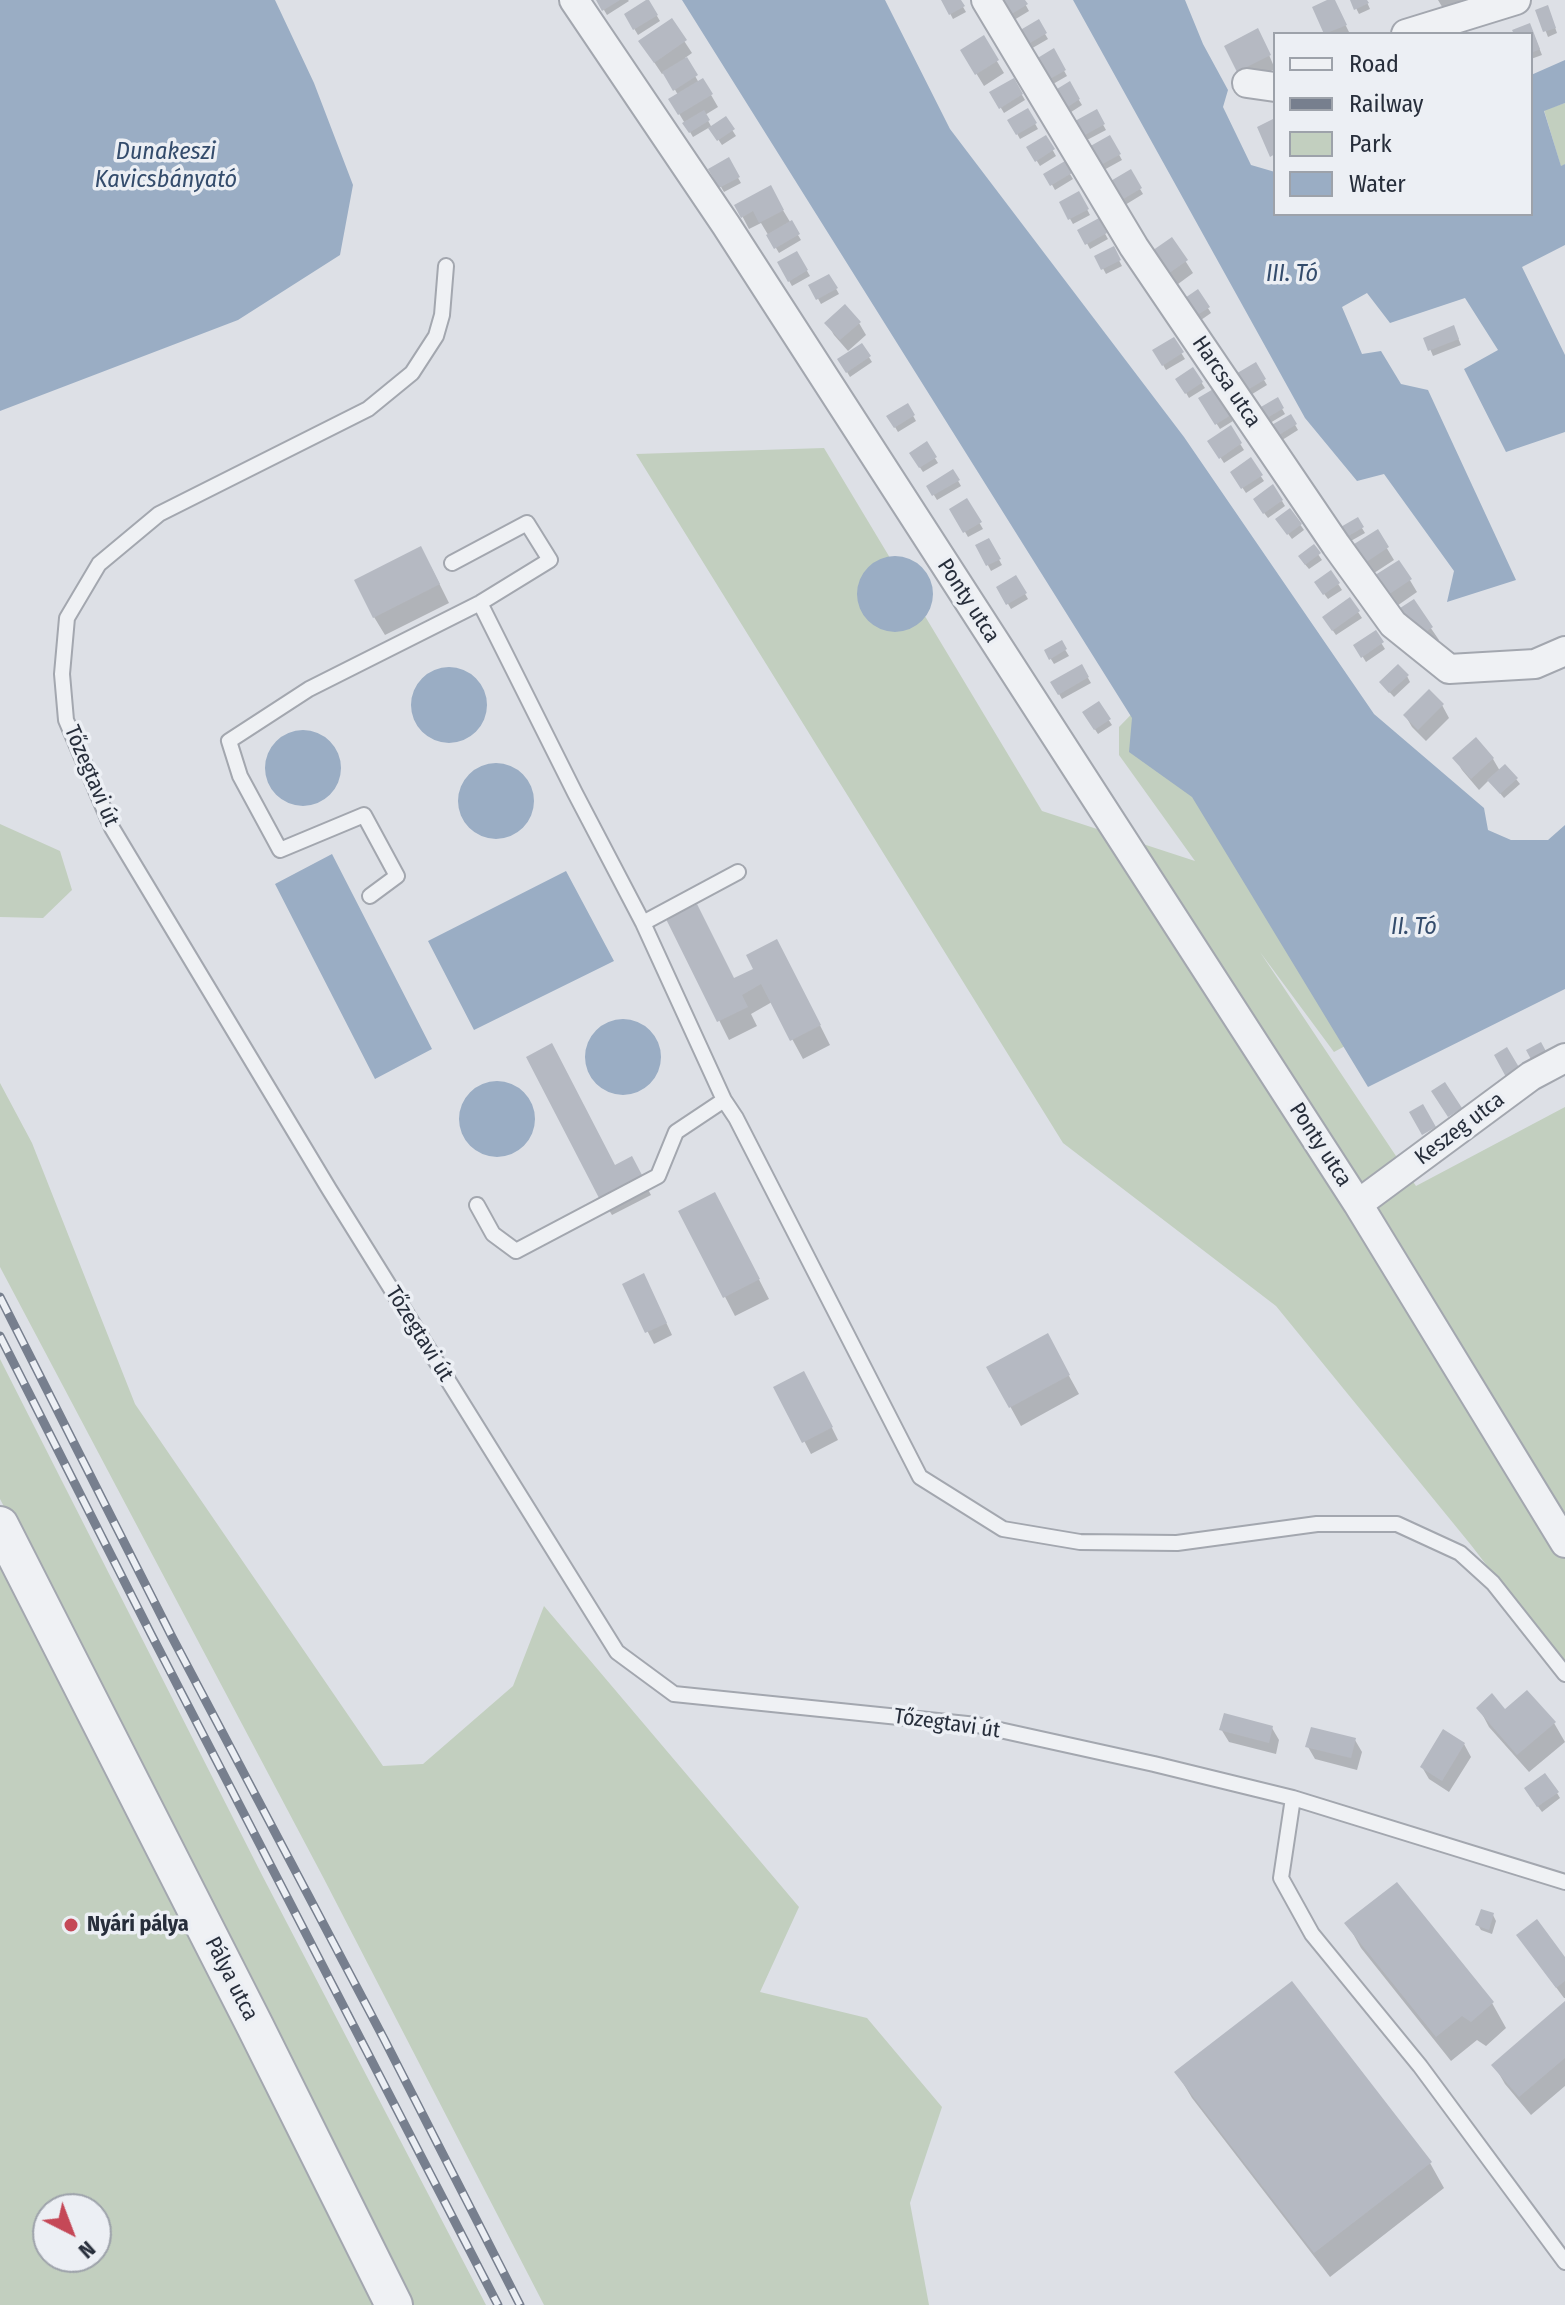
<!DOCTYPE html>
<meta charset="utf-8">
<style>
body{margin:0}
#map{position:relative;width:1565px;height:2305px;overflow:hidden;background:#dde0e6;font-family:"Fira Sans Condensed",sans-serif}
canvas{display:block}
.legend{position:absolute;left:1273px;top:32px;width:260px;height:184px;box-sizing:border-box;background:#eceff4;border:2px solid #9da2aa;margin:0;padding:10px 14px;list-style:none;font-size:24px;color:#272e3b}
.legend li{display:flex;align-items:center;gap:16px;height:40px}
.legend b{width:40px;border:2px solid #9da2aa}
.north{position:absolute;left:32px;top:2193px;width:80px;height:80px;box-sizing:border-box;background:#eceff4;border:2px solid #9da2aa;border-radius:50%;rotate:138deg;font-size:22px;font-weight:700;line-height:32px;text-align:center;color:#272e3b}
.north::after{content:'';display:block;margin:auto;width:28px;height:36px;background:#c54857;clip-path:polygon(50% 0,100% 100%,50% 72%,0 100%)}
</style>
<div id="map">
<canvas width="1565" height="2305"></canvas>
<ul class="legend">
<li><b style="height:10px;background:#eff1f4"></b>Road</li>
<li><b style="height:10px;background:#777f8e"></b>Railway</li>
<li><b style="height:22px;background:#c2cfbf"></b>Park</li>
<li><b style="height:22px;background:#9aadc4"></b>Water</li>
</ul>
<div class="north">N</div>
</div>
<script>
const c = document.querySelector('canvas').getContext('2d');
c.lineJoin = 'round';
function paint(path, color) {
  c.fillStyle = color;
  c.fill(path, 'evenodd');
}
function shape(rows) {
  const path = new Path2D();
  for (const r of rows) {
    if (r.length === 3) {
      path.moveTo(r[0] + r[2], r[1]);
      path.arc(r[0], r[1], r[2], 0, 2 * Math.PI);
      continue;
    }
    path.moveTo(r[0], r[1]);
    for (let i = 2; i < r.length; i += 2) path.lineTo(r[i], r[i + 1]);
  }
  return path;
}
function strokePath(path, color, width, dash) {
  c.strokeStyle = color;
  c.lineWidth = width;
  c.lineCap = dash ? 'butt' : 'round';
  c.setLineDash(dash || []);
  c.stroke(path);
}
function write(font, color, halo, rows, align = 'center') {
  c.font = font + ' "Fira Sans Condensed",sans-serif';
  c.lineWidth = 7;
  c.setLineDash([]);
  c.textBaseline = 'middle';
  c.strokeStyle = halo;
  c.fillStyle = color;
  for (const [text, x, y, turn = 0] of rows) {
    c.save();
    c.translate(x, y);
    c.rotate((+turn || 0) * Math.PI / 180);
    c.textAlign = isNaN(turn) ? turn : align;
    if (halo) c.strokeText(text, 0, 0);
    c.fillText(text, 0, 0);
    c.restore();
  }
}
const green = shape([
 [1565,103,1565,164,1561,167,1544,110],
 [824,448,1042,811,1195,861,1119,755,1119,727,1194,650,1559,929,1334,1052,1260,952,1416,1186,1565,1107,1565,1667,1471,1545,1276,1306,1063,1143,636,454],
 [0,824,60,851,72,890,43,918,0,917],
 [0,1083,32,1143,135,1404,383,1766,423,1764,513,1686,544,1606,799,1907,760,1992,867,2018,942,2107,910,2203,929,2305,544,2305,323,1877,0,1267],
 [0,1359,263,1877,486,2305,401,2305,188,1853,0,1499],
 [0,1552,377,2305,0,2305],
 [48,2209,96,2209,96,2257,48,2257]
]);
const water = shape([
 [0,0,275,0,314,83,353,185,340,255,238,320,0,411],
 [682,0,885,0,950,129,1184,437,1374,714,1484,808,1488,830,1511,840,1548,840,1565,825,1565,989,1368,1087,1192,797,1129,752,1132,718],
 [1073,0,1185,0,1203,44,1228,90,1223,107,1251,165,1275,172,1275,214,1531,214,1531,75,1565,60,1565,103,1544,111,1561,166,1565,164,1565,245,1522,267,1565,355,1565,432,1506,452,1464,369,1498,350,1465,298,1390,323,1367,293,1342,307,1362,354,1381,351,1401,384,1428,390,1516,580,1447,602,1454,571,1384,474,1357,481,1305,418],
 [895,594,38],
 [449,705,38],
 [303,768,38],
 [496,801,38],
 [332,854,432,1049,375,1079,275,884],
 [566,871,614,961,474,1030,428,941],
 [623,1057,38],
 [497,1119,38]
]);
const shadow = shape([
 [598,0,628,0,629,1,607,15],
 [943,0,959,0,966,12,953,19],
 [1006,0,1023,0,1029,11,1014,20,1003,2],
 [1333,0,1350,34,1327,34,1314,8],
 [1352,0,1366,0,1370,9,1359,14],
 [1438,0,1461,0,1463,4,1444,10],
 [648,1,660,21,638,35,626,15],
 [1538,11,1550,13,1557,33,1548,37],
 [671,21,692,53,685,58,699,83,703,81,718,107,705,115,712,128,725,119,736,136,722,145,710,127,693,137,671,100,678,95,665,72,662,74,648,53],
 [1038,22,1048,39,1029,50,1020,32],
 [1532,30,1542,55,1531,59,1531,34,1516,34],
 [983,38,1004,73,984,86,962,50],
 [1264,43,1275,69,1246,83,1227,47],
 [1053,51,1067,76,1053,84,1039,59],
 [1013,80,1025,100,1004,113,992,93],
 [1069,84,1082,105,1068,114,1055,93],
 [1028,111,1038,129,1020,139,1010,121],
 [1096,112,1106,130,1087,140,1078,122],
 [1046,138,1056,156,1040,166,1029,148],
 [1110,138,1122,160,1102,171,1090,149],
 [728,160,741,183,724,192,711,170],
 [1064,164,1073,179,1055,190,1046,174],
 [1130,172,1143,194,1125,205,1112,183],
 [1079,194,1090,215,1073,224,1061,203],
 [775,197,801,240,779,253,761,223,749,229,737,206],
 [1098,221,1108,239,1090,249,1080,230],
 [1172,240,1193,273,1174,287,1159,265],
 [1113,249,1122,266,1106,274,1097,257],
 [797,254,810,276,792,286,779,263],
 [829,276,839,294,821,304,811,286],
 [1198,292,1211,313,1201,320,1187,299],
 [827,323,859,323,866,335,848,351,834,335],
 [1456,333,1461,345,1433,356,1426,339],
 [1173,340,1185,359,1166,370,1155,351],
 [862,346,872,362,850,377,840,360],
 [1255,365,1267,385,1249,396,1237,376],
 [1193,370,1205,388,1189,398,1178,379],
 [1214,391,1233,421,1220,429,1201,399],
 [1277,400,1285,414,1265,426,1256,412],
 [907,405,916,421,898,432,889,417],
 [1290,416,1298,430,1279,442,1271,428],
 [1230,428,1244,450,1224,463,1210,441],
 [926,444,938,463,923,472,911,454],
 [1250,460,1264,481,1246,493,1232,472],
 [953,472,961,486,937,500,929,487],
 [966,500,983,529,968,537,952,509],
 [1282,501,1285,506,1268,518,1258,505],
 [1290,510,1304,530,1292,539,1281,524],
 [1357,520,1365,533,1349,542,1342,529],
 [1377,532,1394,560,1371,575,1353,547],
 [988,540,1002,565,991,571,978,546],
 [1313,547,1322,560,1309,569,1303,562],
 [1399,562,1417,592,1394,608,1382,590],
 [431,567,449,603,385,635,374,617],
 [1331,573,1342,590,1328,599,1316,583],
 [1016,578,1028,599,1011,609,999,588],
 [1350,600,1362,618,1336,635,1324,618],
 [1413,602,1439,640,1425,649],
 [1375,633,1385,649,1366,662,1356,646],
 [1061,643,1069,656,1054,664,1046,651],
 [1081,666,1091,683,1062,699,1052,682],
 [1407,676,1410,682,1394,697,1381,683],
 [1098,704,1112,725,1098,734,1084,713],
 [1442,705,1449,718,1426,741,1412,727,1405,715],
 [1455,758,1493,759,1500,771,1516,779,1520,784,1504,798,1489,780,1479,790,1462,770],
 [669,920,734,981,787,960,830,1045,803,1059,772,1002,751,1014,757,1026,729,1040],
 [631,1158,651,1195,612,1215,601,1197,615,1167],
 [681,1212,725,1213,769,1299,735,1316],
 [624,1285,650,1288,672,1335,654,1344],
 [1047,1336,1079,1394,1021,1426,989,1368],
 [811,1386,838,1440,811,1454,776,1387],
 [1527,1693,1554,1723,1565,1742,1529,1772,1489,1727,1479,1708,1505,1712],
 [1272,1728,1279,1740,1276,1754,1229,1742,1221,1729],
 [1355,1740,1362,1752,1357,1770,1315,1759,1308,1747],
 [1464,1744,1471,1757,1449,1792,1429,1779,1422,1767],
 [1557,1793,1560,1798,1542,1812,1529,1794],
 [1493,1915,1496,1921,1492,1934,1481,1930,1478,1925],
 [1347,1923,1492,2003,1506,2028,1486,2046,1477,2040,1451,2061,1361,1948],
 [1526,1947,1565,1960,1565,1998,1564,1998],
 [1565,2006,1565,2086,1531,2115,1505,2084,1494,2065],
 [1177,2073,1430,2163,1444,2188,1330,2277,1192,2098]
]);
const building = shape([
 [596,0,620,0,602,11],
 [646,0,649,0,658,15,633,30,624,14],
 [941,0,961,0,965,6,949,15],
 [1002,0,1025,0,1028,4,1010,15],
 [1327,0,1335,0,1347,25,1324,34,1312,7],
 [1350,0,1367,0,1369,3,1354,10],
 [1548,5,1556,28,1543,32,1535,10],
 [672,18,687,40,654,63,638,41],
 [1039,19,1047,33,1025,46,1017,32],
 [1530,23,1540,49,1531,53,1531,34,1514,34,1512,30],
 [1258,28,1271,55,1237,72,1224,46],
 [984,35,999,60,975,75,960,50],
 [1054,48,1066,70,1048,80,1036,59],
 [687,57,698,75,673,91,662,72],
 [703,78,713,94,678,115,668,99],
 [1014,78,1023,94,999,109,989,92],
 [1070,81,1080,99,1063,110,1052,92],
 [1028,108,1037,123,1016,135,1007,120],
 [1097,109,1105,124,1083,136,1075,121],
 [704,110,710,120,689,133,682,123],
 [726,116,735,129,717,141,708,128],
 [1275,118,1275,154,1270,157,1257,127],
 [1046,135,1055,149,1035,162,1026,147],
 [1110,135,1121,154,1097,167,1087,148],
 [729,157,740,177,719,188,708,169],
 [1065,161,1072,173,1050,186,1043,174],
 [1131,169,1142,188,1120,201,1109,182],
 [771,185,784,210,759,223,753,211,741,218,734,205],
 [1079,191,1089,209,1068,220,1059,202],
 [1099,218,1107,233,1085,245,1077,230],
 [792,220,800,234,774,249,766,235],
 [1172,237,1188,260,1165,276,1149,253],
 [1114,246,1121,260,1101,270,1094,256],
 [797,251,808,270,788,282,777,262],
 [829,274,838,288,816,300,808,285],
 [1198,289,1210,307,1196,316,1185,298],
 [845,304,861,322,840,340,824,323],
 [1454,325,1459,339,1428,351,1423,338],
 [1174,337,1184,352,1162,366,1152,350],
 [862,343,871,356,846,373,837,359],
 [1256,362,1266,379,1244,392,1234,375],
 [1193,367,1203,382,1185,394,1175,379],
 [1215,388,1231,415,1215,425,1198,398],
 [1278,397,1284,408,1260,422,1254,411],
 [908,403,915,415,894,428,886,416],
 [1291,414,1297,424,1274,438,1268,427],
 [1231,425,1242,443,1219,459,1207,441],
 [927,441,937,457,919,468,909,453],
 [1251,457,1263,475,1241,489,1230,472],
 [953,469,960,480,932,496,926,486],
 [1273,484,1283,500,1263,514,1253,499],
 [967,498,982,522,963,533,949,509],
 [1290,508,1302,524,1287,535,1275,519],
 [1358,517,1364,527,1345,538,1339,528],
 [1378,529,1389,547,1362,565,1351,546],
 [989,538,1001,559,986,566,975,545],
 [1314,544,1321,553,1305,565,1298,556],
 [421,546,440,584,373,618,354,580],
 [1399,560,1412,579,1385,597,1372,577],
 [1331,570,1340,583,1323,595,1314,582],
 [1016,575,1027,593,1006,605,996,587],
 [1350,597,1360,611,1332,631,1322,617],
 [1414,599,1433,627,1417,638,1397,610],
 [1376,630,1384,642,1361,658,1353,645],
 [1062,640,1067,649,1049,660,1044,650],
 [1082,664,1089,677,1058,695,1050,682],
 [1398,664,1409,675,1389,693,1379,682],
 [1429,689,1444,704,1418,730,1403,715],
 [1099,701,1111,719,1094,730,1082,712],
 [1476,737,1494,758,1471,779,1452,758],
 [1505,764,1518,778,1500,794,1487,780],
 [697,904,734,978,753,969,746,955,777,939,821,1025,790,1041,761,984,742,995,748,1007,717,1022,666,919],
 [1541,1042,1548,1055,1533,1063,1526,1050],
 [552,1043,615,1165,632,1156,642,1175,599,1198,526,1057],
 [1507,1047,1520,1069,1506,1077,1494,1055],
 [1445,1082,1462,1108,1448,1117,1431,1091],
 [1423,1104,1436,1127,1422,1135,1409,1112],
 [715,1192,760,1279,723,1298,678,1211],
 [644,1273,667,1323,645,1333,622,1284],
 [1048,1333,1070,1375,1009,1408,986,1367],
 [804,1371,833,1427,802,1443,773,1387],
 [1527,1690,1556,1722,1517,1755,1476,1708,1492,1693,1505,1709],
 [1224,1713,1273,1726,1269,1743,1219,1730],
 [1311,1727,1356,1738,1351,1758,1305,1747],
 [1443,1729,1465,1743,1442,1781,1420,1767],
 [1545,1773,1559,1792,1537,1807,1524,1788],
 [1397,1882,1494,2002,1471,2022,1462,2016,1436,2037,1344,1923],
 [1481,1909,1494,1913,1489,1930,1475,1925],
 [1537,1919,1565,1957,1565,1981,1556,1988,1516,1935],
 [1292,1981,1432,2162,1314,2253,1174,2072],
 [1565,2001,1565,2058,1519,2097,1491,2065]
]);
const service = shape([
 [446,266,442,315,436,336,412,373,368,409,159,514,99,564,67,618,62,674,66,720,112,828,329,1189,617,1652,674,1694,977,1725,1154,1764,1293,1798,1565,1882],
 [480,603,575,793,643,923,738,872],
 [370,896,397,876,364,815,280,850,240,776,229,741,309,689,480,603,550,560,527,523,452,563],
 [724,1100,736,1118,920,1477,1003,1529,1080,1542,1177,1543,1317,1524,1397,1524,1460,1553,1493,1583,1565,1674],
 [477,1205,493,1234,516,1251,658,1176,676,1132,724,1100,643,923],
 [1293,1798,1281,1878,1312,1934,1420,2066,1565,2262]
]);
const minor = shape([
 [574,0,726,225,1358,1204,1565,1543],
 [986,0,1134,247,1336,545,1393,624,1449,669,1535,664,1565,651],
 [1406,34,1516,0],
 [1247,83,1275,87],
 [1358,1204,1531,1076,1565,1058]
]);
const tertiary = shape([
 [0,1525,255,2026,394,2305]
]);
const rail = shape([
 [0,1297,172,1637,383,2037,520,2305],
 [0,1336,152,1636,498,2305]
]);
const markers = [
 [71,1925,8,"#c54857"]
];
const streetNames = [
 ["Harcsa utca",1226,382,56],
 ["Ponty utca",968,601,57],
 ["Tőzegtavi út",91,776,67],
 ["Keszeg utca",1460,1129,-37],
 ["Ponty utca",1320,1145,57],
 ["Tőzegtavi út",419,1334,58],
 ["Tőzegtavi út",947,1724,8],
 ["Pálya utca",231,1979,63]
];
const poiNames = [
 ["Nyári pálya",87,1925]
];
const waterNames = [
 ["Dunakeszi",166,152],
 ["Kavicsbányató",166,180],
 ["III. Tó",1292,274],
 ["II. Tó",1414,927]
];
paint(green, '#c2cfbf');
paint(water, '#9aadc4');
paint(shadow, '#0003');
paint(building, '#b5b9c2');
strokePath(service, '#a3a7af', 18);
strokePath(minor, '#a3a7af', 32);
strokePath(tertiary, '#a3a7af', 40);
strokePath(service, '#eff1f4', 14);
strokePath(minor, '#eff1f4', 28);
strokePath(tertiary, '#eff1f4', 36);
strokePath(rail, '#777f8e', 9);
strokePath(rail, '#eceff4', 6, [18]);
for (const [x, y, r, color] of markers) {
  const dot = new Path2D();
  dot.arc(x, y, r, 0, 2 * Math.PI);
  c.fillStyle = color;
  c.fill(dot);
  strokePath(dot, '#eceff4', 3);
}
write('22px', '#272e3b', '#eceff4', streetNames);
write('bold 22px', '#272e3b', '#eceff4', poiNames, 'left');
write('italic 24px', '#344c6c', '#eceff4', waterNames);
</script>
